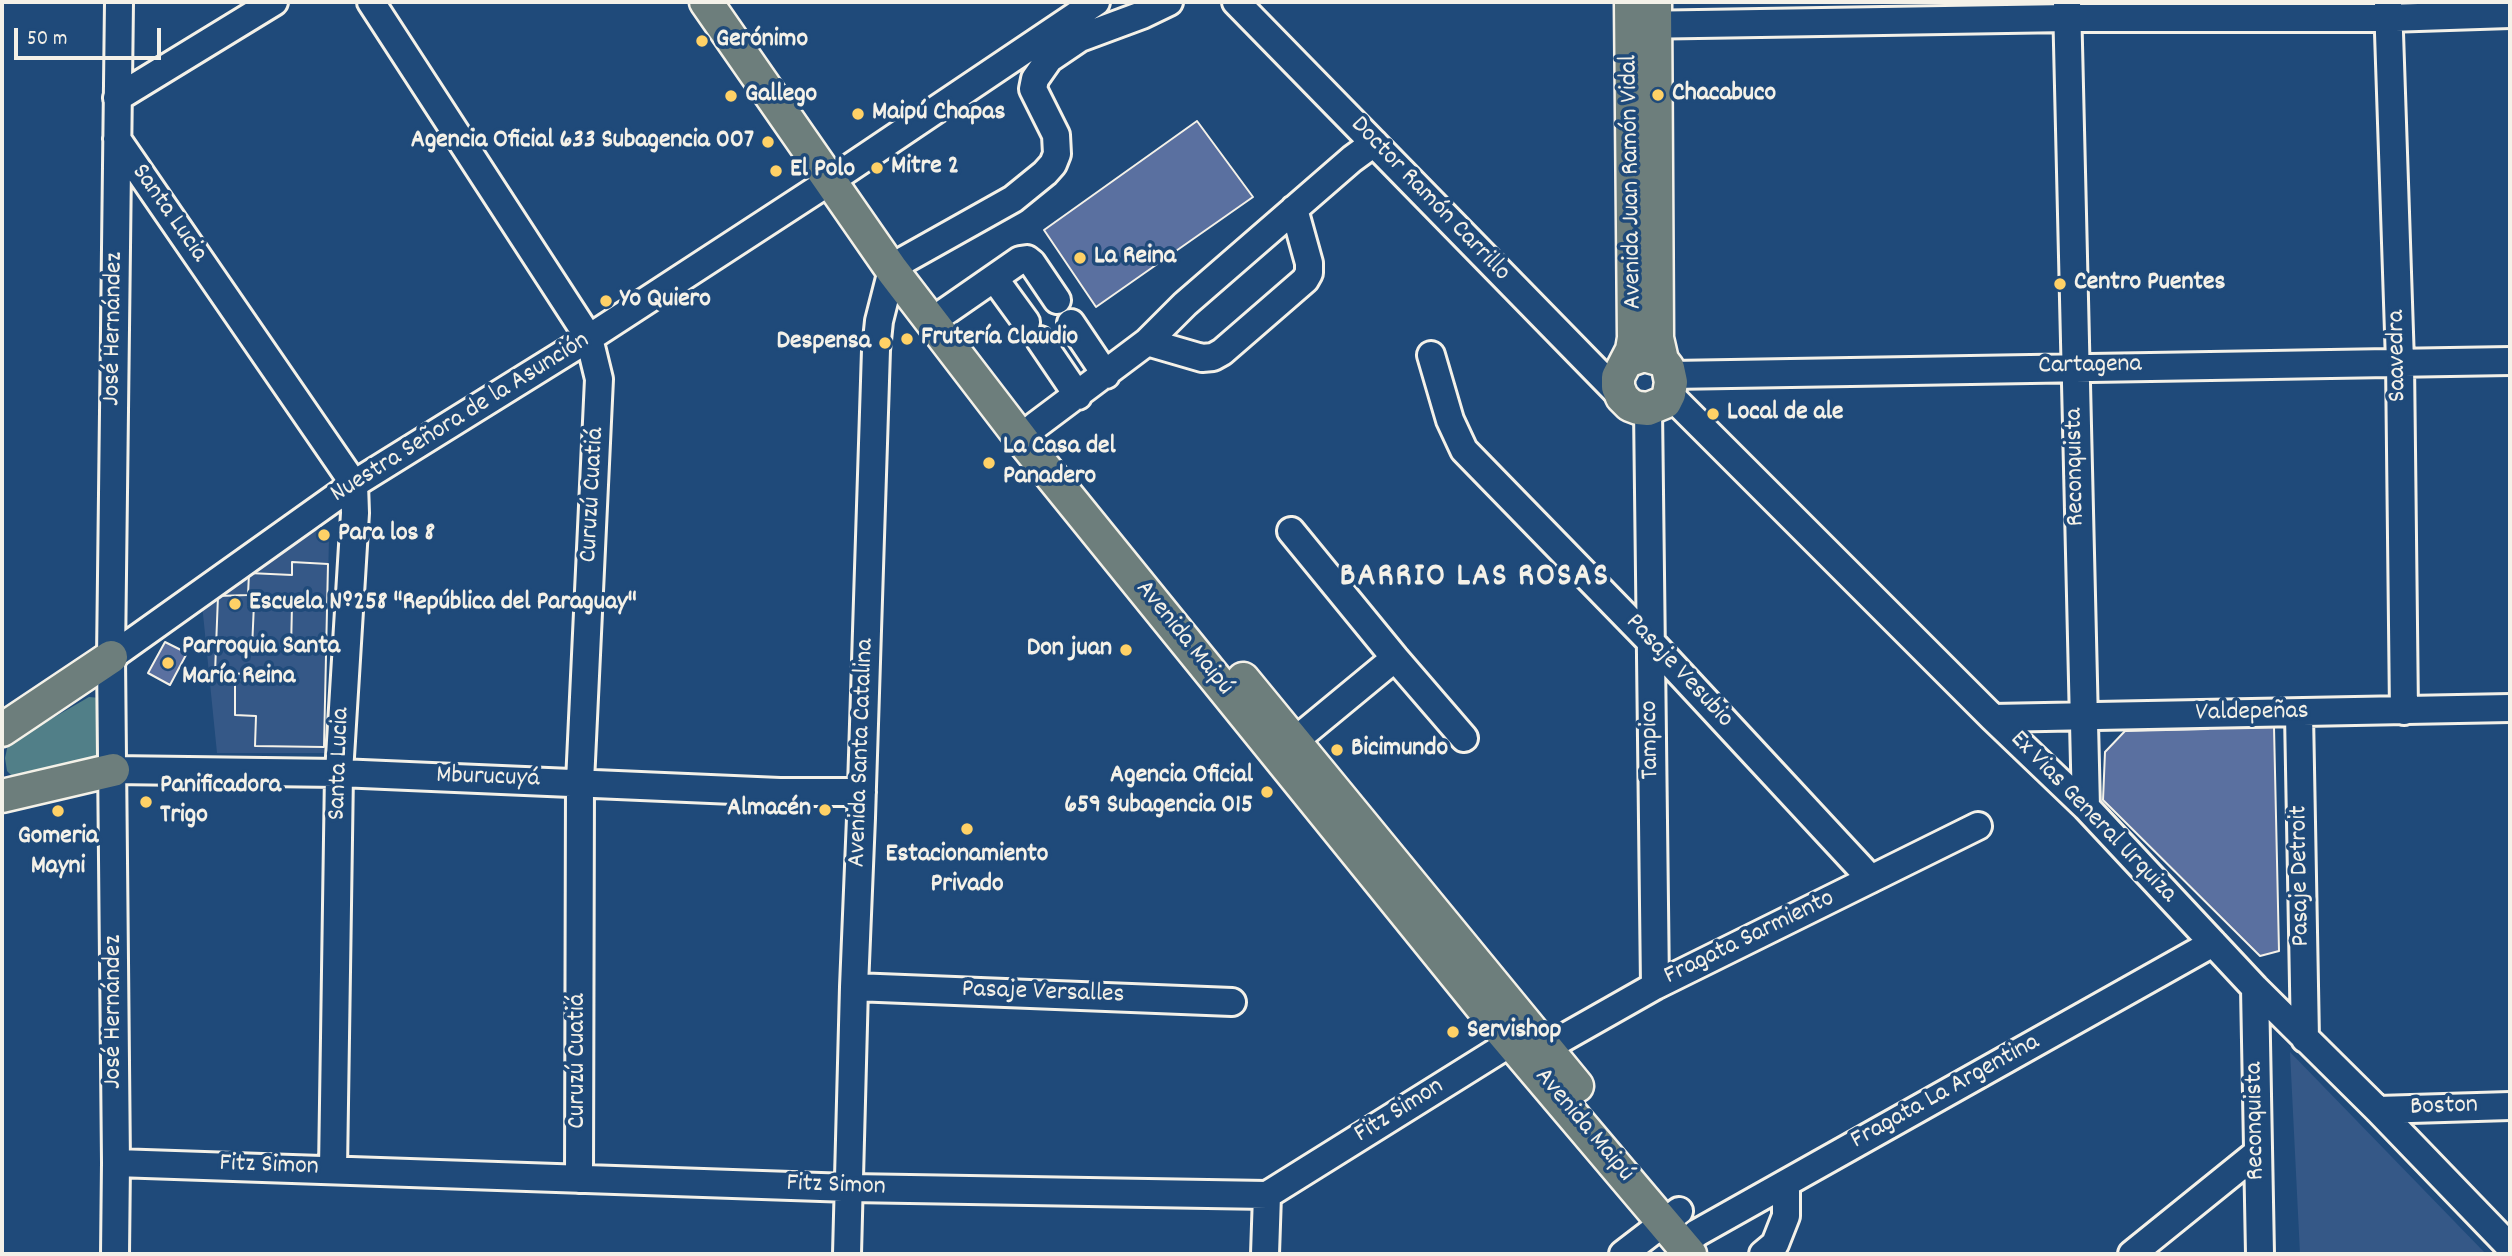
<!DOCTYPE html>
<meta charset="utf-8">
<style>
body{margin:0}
#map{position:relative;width:2512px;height:1256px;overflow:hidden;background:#1f4a7a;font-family:Dekko,sans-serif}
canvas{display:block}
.frame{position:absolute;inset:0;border:4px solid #f4f1e8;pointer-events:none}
.scale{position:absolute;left:14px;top:28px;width:147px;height:32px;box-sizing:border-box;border:4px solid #f4f1e8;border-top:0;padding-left:9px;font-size:21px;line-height:24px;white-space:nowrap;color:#f4f1e8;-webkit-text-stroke:5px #1f4a7a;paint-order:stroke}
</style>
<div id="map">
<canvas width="2512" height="1256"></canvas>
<div class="frame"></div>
<div class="scale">50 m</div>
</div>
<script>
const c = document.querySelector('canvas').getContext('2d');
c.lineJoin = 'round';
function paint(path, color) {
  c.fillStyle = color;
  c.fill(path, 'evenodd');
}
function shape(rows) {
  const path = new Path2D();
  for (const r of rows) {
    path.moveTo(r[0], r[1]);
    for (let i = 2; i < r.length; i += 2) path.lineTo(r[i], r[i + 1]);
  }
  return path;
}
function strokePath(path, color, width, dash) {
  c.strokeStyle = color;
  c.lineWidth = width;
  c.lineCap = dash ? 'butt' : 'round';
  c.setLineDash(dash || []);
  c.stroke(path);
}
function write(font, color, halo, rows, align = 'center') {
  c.font = font + ' Dekko,sans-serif';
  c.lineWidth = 7;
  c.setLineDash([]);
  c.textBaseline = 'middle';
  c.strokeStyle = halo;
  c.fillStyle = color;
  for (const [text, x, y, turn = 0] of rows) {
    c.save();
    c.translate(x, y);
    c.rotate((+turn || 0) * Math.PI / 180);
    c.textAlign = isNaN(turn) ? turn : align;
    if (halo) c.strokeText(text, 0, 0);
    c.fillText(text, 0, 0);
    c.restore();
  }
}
const built = shape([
 [316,529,329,538,324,753,217,753,202,604],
 [2290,1052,2486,1254,2300,1254]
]);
const green = shape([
 [89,697,100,698,102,750,90,766,17,781,7,771,5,758,8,744]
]);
const building = shape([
 [1197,121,1253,197,1096,307,1044,230,1197,121],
 [292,562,328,564,324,747,255,746,256,716,235,715,235,680,255,681,255,674,215,673,218,596,248,595,249,573,292,575,292,562],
 [254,603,292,605,291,650,252,649,254,603],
 [292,562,328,564,324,747,255,746,256,716,235,715,235,680,255,681,255,674,215,673,218,596,248,595,249,573,292,575,292,562],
 [254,603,292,605,291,650,252,649,254,603],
 [165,642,187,653,170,685,148,673,165,642],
 [2211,726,2274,727,2279,951,2260,956,2103,800,2105,752,2125,731,2208,729,2211,726]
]);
const minor = shape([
 [371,2,589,338,599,379,580,782,579,1179],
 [1236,2,1622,397],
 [2067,2,2086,807],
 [2388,3,2400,362,2404,711],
 [1637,25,2068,18,2388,18,2510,14],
 [117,98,274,2],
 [117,139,354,484,355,513,339,773,333,1169],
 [994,278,1026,322],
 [945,312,1020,260,1027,259,1032,263,1057,300],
 [1071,323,1106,375],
 [1040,340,1078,396],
 [1147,342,1202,358,1213,357,1222,352,1305,280,1309,273,1309,263,1294,209],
 [1431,355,1450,420,1464,450,1651,642,1871,879],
 [1671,375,2510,361],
 [1669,394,1993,718,2086,807,2255,988,2378,1110,2510,1247],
 [1648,409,1655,986],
 [1035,426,1147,342,1185,304,1352,159,1374,143],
 [1291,531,1395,658,1464,738],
 [111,657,354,484,589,338,830,181,1096,2],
 [2299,714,2305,1039],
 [1993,718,2510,708],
 [1280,753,1395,658],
 [113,770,339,773,780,792,862,792],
 [854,987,1232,1002],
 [2255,988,2260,1254],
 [1528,1058,1655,986,1978,826],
 [2378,1110,2510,1106],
 [116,1163,850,1188,1267,1195,1512,1042],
 [1682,1245,1697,1233,2213,943],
 [115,1254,116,1163,111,657,119,2],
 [847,1254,854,987,861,818,876,350,879,321,892,270,906,259,1013,199,1045,173,1053,164,1057,154,1056,135,1033,89,1035,79,1049,59,1080,38,1142,15,1169,2],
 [1265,1254,1267,1195],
 [1623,1254,1679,1211],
 [1763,1254,1775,1244,1786,1216,1786,1183],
 [2132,1254,2257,1153]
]);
const major = shape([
 [706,2,892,270,1023,441,1497,1026,1690,1254],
 [1655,2,1657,338,1662,360],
 [1627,361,1644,355,1662,360,1668,368,1671,382,1669,394,1665,402,1648,409,1638,408,1630,405,1622,397,1618,387,1618,377,1632,350,1634,338,1631,2],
 [1243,679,1577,1086],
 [2,730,111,657],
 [2,796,113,770]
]);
const markers = [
 [702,41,7,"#ffd166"],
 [1658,95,7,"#ffd166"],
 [731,96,7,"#ffd166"],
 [858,114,7,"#ffd166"],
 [768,142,7,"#ffd166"],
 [877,168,7,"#ffd166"],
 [776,171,7,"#ffd166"],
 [1080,258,7,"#ffd166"],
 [2060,284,7,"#ffd166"],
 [606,301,7,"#ffd166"],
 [907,339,7,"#ffd166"],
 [885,343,7,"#ffd166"],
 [1713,414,7,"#ffd166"],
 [989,463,7,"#ffd166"],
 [324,535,7,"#ffd166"],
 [235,604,7,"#ffd166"],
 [1126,650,7,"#ffd166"],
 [168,663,7,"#ffd166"],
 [1337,750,7,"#ffd166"],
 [1267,792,7,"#ffd166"],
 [146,802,7,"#ffd166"],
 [825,810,7,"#ffd166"],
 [58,811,7,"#ffd166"],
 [967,829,7,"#ffd166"],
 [1453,1032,7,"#ffd166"]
];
const poiNames = [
 ["Gerónimo",716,41],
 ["Chacabuco",1672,95],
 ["Gallego",745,96],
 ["Maipú Chapas",872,114],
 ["Agencia Oficial 633 Subagencia 007",754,142,"right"],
 ["Mitre 2",891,168],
 ["El Polo",790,171],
 ["La Reina",1094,258],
 ["Centro Puentes",2074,284],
 ["Yo Quiero",620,301],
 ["Frutería Claudio",921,339],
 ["Despensa",871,343,"right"],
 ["Local de ale",1727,414],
 ["La Casa del",1003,448],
 ["Panadero",1003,478],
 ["Para los 8",338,535],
 ["Escuela Nº258 \"República del Paraguay\"",249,604],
 ["Parroquia Santa",182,648],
 ["María Reina",182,678],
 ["Don juan",1112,650,"right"],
 ["Bicimundo",1351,750],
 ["Agencia Oficial",1253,777,"right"],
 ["659 Subagencia 015",1253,807,"right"],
 ["Panificadora",160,787],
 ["Trigo",160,817],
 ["Almacén",811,810,"right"],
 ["Gomeria",58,838,"center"],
 ["Mayni",58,868,"center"],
 ["Estacionamiento",967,856,"center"],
 ["Privado",967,886,"center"],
 ["Servishop",1467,1032]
];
const streetNames = [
 ["Avenida Juan Ramón Vidal",1633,182,-91],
 ["Doctor Ramón Carrillo",1429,200,46],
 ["Santa Lucia",168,214,55],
 ["José Hernández",115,329,-89],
 ["Saavedra",2399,356,-91],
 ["Cartagena",2090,367,-1],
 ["Nuestra Señora de la Asunción",461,419,-32],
 ["Reconquista",2077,467,-91],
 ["Curuzú Cuatiá",594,495,-87],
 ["Avenida Maipú",1183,639,51],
 ["Pasaje Vesubio",1678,672,47],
 ["Valdepeñas",2252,714,-1],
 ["Tampico",1652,740,-91],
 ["Avenida Santa Catalina",863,753,-88],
 ["Santa Lucia",341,764,-88],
 ["Mburucuyá",488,779,2],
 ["Ex Vias General Urquiza",2092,818,46],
 ["Pasaje Detroit",2302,876,-91],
 ["Fragata Sarmiento",1750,939,-26],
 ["Pasaje Versalles",1043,994,2],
 ["José Hernández",115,1012,-90],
 ["Curuzú Cuatiá",579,1061,-90],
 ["Fragata La Argentina",1946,1093,-29],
 ["Boston",2444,1108,-2],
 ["Fitz Simon",1400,1112,-32],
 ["Reconquista",2257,1121,-91],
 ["Avenida Maipú",1583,1126,50],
 ["Fitz Simon",269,1167,2],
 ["Fitz Simon",836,1187,2]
];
const districtNames = [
 ["BARRIO LAS ROSAS",1475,579]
];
paint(built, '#355887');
paint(green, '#517f88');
paint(building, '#5a70a0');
strokePath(building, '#f4f1e8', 2);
strokePath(minor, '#f4f1e8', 32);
strokePath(major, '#f4f1e8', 37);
strokePath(minor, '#1f4a7a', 26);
strokePath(major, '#6d7e7c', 32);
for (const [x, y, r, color] of markers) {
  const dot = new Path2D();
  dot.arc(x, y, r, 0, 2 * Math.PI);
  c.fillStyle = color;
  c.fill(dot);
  strokePath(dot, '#1f4a7a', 2.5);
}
write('bold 26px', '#f4f1e8', '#1f4a7a', poiNames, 'left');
write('26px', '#f4f1e8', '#1f4a7a', streetNames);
c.letterSpacing = '2px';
write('bold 33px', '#f4f1e8', '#1f4a7a', districtNames);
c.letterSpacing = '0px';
</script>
